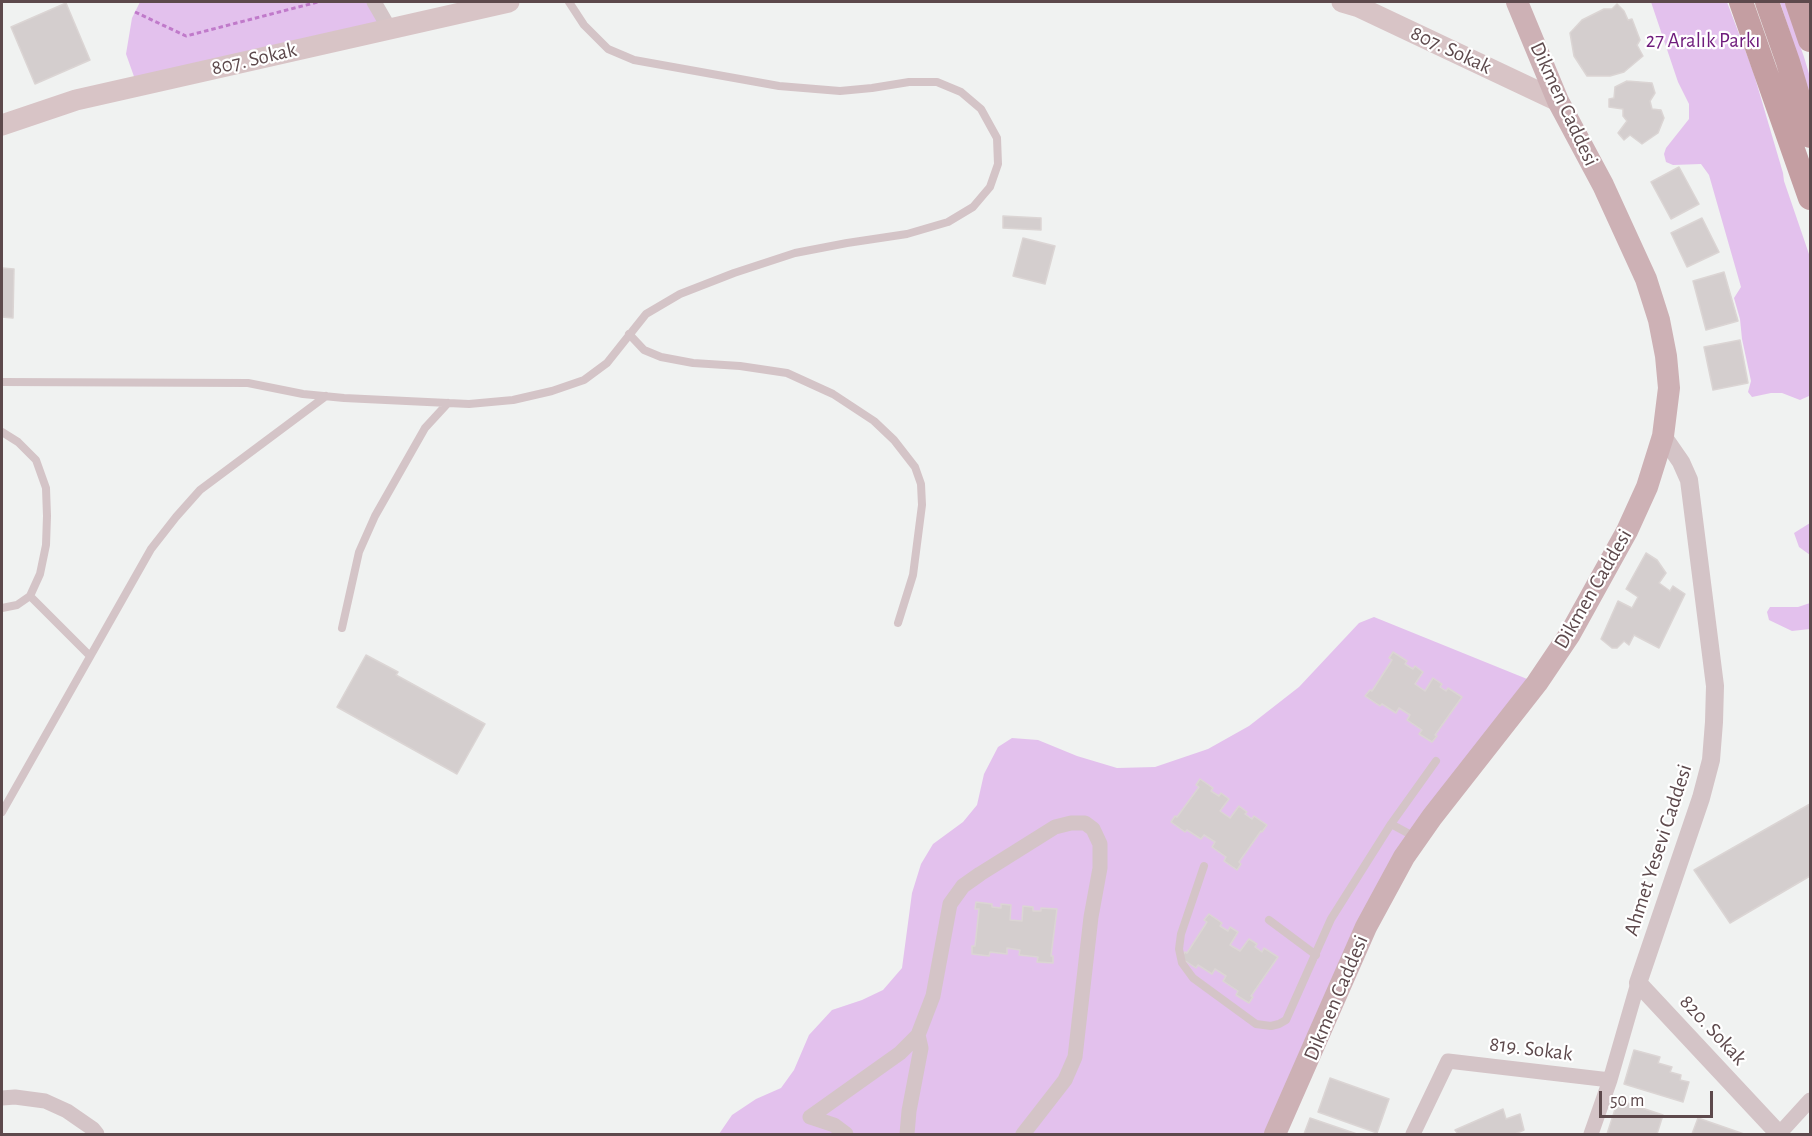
<!DOCTYPE html>
<meta charset="utf-8">
<style>
body{margin:0}
#map{position:relative;width:1812px;height:1136px;overflow:hidden;background:#f0f2f1;font-family:"Alegreya Sans",sans-serif}
canvas{display:block}
.frame{position:absolute;inset:0;border:3px solid #5d494c;pointer-events:none}
.scale{position:absolute;left:1599px;top:1091px;width:114px;height:27px;box-sizing:border-box;border:3px solid #5d494c;border-top:0;padding-left:8px;font-size:18px;line-height:21px;white-space:nowrap;color:#5d494c;-webkit-text-stroke:4px #fff;paint-order:stroke}
</style>
<div id="map">
<canvas width="1812" height="1136"></canvas>
<div class="frame"></div>
<div class="scale">50 m</div>
</div>
<script>
const c = document.querySelector('canvas').getContext('2d');
c.lineJoin = 'round';
function paint(path, color) {
  c.fillStyle = color;
  c.fill(path, 'evenodd');
}
function shape(rows) {
  const path = new Path2D();
  for (const r of rows) {
    path.moveTo(r[0], r[1]);
    for (let i = 2; i < r.length; i += 2) path.lineTo(r[i], r[i + 1]);
  }
  return path;
}
function strokePath(path, color, width, dash) {
  c.strokeStyle = color;
  c.lineWidth = width;
  c.lineCap = dash ? 'butt' : 'round';
  c.setLineDash(dash || []);
  c.stroke(path);
}
function write(font, color, halo, rows, align = 'center') {
  c.font = font + ' "Alegreya Sans",sans-serif';
  c.lineWidth = 4.5;
  c.setLineDash([]);
  c.textBaseline = 'middle';
  c.strokeStyle = halo;
  c.fillStyle = color;
  for (const [text, x, y, turn = 0] of rows) {
    c.save();
    c.translate(x, y);
    c.rotate((+turn || 0) * Math.PI / 180);
    c.textAlign = isNaN(turn) ? turn : align;
    if (halo) c.strokeText(text, 0, 0);
    c.fillText(text, 0, 0);
    c.restore();
  }
}
const green = shape([
 [140,2,374,2,389,28,137,85,126,54,132,18],
 [1651,2,1727,2,1753,71,1783,173,1784,181,1810,257,1810,391,1809,396,1800,400,1782,393,1771,393,1752,397,1748,392,1751,381,1742,339,1740,319,1734,298,1741,287,1709,175,1701,164,1673,165,1666,162,1664,154,1666,148,1689,119,1689,104,1678,82],
 [1780,2,1785,2,1804,57,1810,77,1810,94],
 [1810,523,1810,555,1799,547,1794,533],
 [1810,603,1810,629,1792,631,1769,620,1767,612,1770,607,1798,607],
 [1374,617,1537,683,1432,817,1275,1134,719,1134,732,1115,756,1099,781,1088,794,1070,809,1035,832,1010,862,1000,883,990,902,968,912,893,921,864,933,844,963,822,977,805,984,774,998,747,1012,738,1038,740,1077,756,1117,768,1155,767,1208,749,1249,726,1299,687,1359,623]
]);
const building = shape([
 [66,3,90,60,35,84,11,27,66,3],
 [1617,4,1624,11,1628,20,1632,19,1640,40,1637,45,1643,56,1624,72,1610,76,1587,76,1574,56,1570,33,1582,20,1604,9,1612,9,1617,4],
 [1627,81,1652,83,1655,93,1650,101,1652,109,1661,110,1664,118,1658,133,1642,144,1630,135,1624,140,1618,133,1627,121,1623,116,1623,109,1609,107,1609,99,1614,98,1615,87,1627,81],
 [1679,167,1699,204,1671,219,1651,182,1679,167],
 [1003,216,1041,218,1041,230,1003,228,1003,216],
 [1702,218,1719,252,1687,267,1671,233,1702,218],
 [1023,238,1055,246,1045,284,1013,276,1023,238],
 [2,268,14,269,13,318,2,317,2,268],
 [1724,272,1738,321,1706,330,1693,281,1724,272],
 [1740,340,1748,383,1713,390,1704,347,1740,340],
 [1646,553,1657,560,1666,573,1659,583,1670,591,1673,586,1685,594,1659,648,1634,635,1629,645,1624,641,1617,648,1612,648,1601,639,1618,601,1632,608,1638,597,1626,589,1646,553],
 [1393,652,1407,661,1405,664,1413,669,1415,666,1423,672,1415,684,1425,691,1433,678,1442,684,1440,687,1446,691,1448,688,1462,697,1435,735,1437,736,1432,742,1419,734,1422,730,1407,720,1410,715,1399,708,1396,713,1382,704,1380,706,1365,696,1370,690,1372,691,1392,660,1389,658,1393,652],
 [366,655,398,672,396,675,485,724,457,774,337,707,366,655],
 [1200,779,1213,788,1211,791,1219,796,1221,793,1229,799,1220,811,1230,818,1239,806,1247,812,1245,814,1252,819,1254,816,1267,825,1262,832,1261,831,1239,862,1241,864,1237,870,1224,861,1226,857,1212,847,1215,842,1204,835,1201,839,1187,830,1185,832,1171,822,1175,816,1177,817,1199,787,1196,785,1200,779],
 [1810,804,1810,876,1730,923,1694,870,1810,804],
 [976,902,992,904,992,907,1001,908,1001,904,1011,905,1010,920,1022,921,1023,906,1033,907,1033,911,1041,911,1041,908,1057,909,1051,956,1053,956,1053,963,1037,962,1038,957,1019,955,1020,950,1007,948,1007,954,990,952,989,956,972,954,972,946,975,946,979,909,975,909,976,902],
 [1209,914,1222,923,1220,926,1228,931,1230,927,1238,932,1230,945,1240,951,1249,939,1257,944,1255,947,1262,952,1264,948,1278,957,1251,996,1253,997,1249,1003,1236,995,1238,991,1223,981,1226,976,1215,969,1212,974,1198,965,1196,968,1181,958,1185,952,1187,953,1207,922,1204,920,1209,914],
 [1634,1050,1660,1057,1658,1063,1672,1067,1670,1072,1681,1075,1680,1080,1689,1082,1683,1102,1624,1084,1634,1050],
 [1330,1078,1389,1099,1377,1133,1318,1112,1330,1078],
 [1618,1100,1663,1115,1657,1134,1607,1134,1618,1100],
 [1503,1109,1506,1119,1520,1114,1524,1130,1515,1134,1458,1134,1455,1130,1503,1109],
 [1310,1118,1357,1134,1304,1134,1310,1118],
 [1698,1118,1744,1134,1692,1134,1698,1118]
]);
const path = shape([
 [135,12,186,36,318,2]
]);
const service = shape([
 [629,334,644,350,661,357,693,363,740,366,787,373,833,394,874,421,894,440,915,467,921,484,922,505,913,575,898,623],
 [2,382,248,383,303,394,344,398,469,404,513,400,552,391,584,380,607,363,646,314,680,294,734,273,795,253,847,243,907,234,948,222,973,207,990,187,998,164,997,138,981,109,961,92,937,82,909,82,872,88,840,91,779,86,634,60,608,49,584,25,569,2],
 [2,432,18,442,36,460,46,488,47,516,46,545,40,574,30,596,17,605,2,608],
 [30,596,90,656],
 [342,628,359,552,375,516,425,428,448,403],
 [2,812,151,549,176,517,200,490,326,396],
 [1391,824,1415,837],
 [1204,866,1181,934,1179,949,1182,963,1193,978,1256,1024,1271,1026,1279,1024,1286,1020,1331,919,1391,824,1436,761],
 [1269,920,1316,955]
]);
const minor = shape([
 [374,2,389,28],
 [2,1098,15,1097,45,1101,67,1111,93,1129,97,1134],
 [810,1117,900,1053,918,1035,933,996,950,904,963,886,980,874,1055,827,1071,823,1085,823,1093,829,1100,844,1100,868,1091,917,1075,1057,1065,1080,1023,1134],
 [810,1117,834,1125,846,1134],
 [907,1134,909,1111,921,1048,918,1035],
 [1413,1134,1448,1061,1610,1080],
 [1591,1134,1610,1080,1638,983],
 [1779,1134,1810,1100]
]);
const tertiary = shape([
 [1663,436,1681,462,1689,480,1715,686,1714,722,1711,760,1701,798,1638,983,1779,1134]
]);
const secondary = shape([
 [1342,2,1359,7,1558,101],
 [2,125,76,100,509,2]
]);
const primary = shape([
 [1275,1134,1366,927,1404,857,1432,817,1537,683,1570,634,1627,531,1647,487,1663,436,1669,388,1666,356,1659,320,1646,279,1603,185,1558,101,1517,2]
]);
const trunk = shape([
 [1741,2,1810,198],
 [1767,2,1788,62,1810,136],
 [1797,2,1810,40]
]);
const parkNames = [
 ["27 Aralık Parkı",1703,41]
];
const streetNames = [
 ["807. Sokak",1451,50,25],
 ["807. Sokak",254,59,-13],
 ["Dikmen Caddesi",1564,104,65],
 ["Dikmen Caddesi",1593,589,-60],
 ["Ahmet Yesevi Caddesi",1658,850,-72],
 ["Dikmen Caddesi",1336,998,-67],
 ["820. Sokak",1713,1030,47],
 ["819. Sokak",1531,1049,7]
];
paint(green, '#e3c1ed');
paint(building, '#d4cece');
strokePath(building, '#dbd5d4', 1.5);
strokePath(path, '#c07aca', 3, [4.5, 3]);
strokePath(service, '#d4c4c7', 8);
strokePath(minor, '#d4c4c7', 15);
strokePath(tertiary, '#d4c4c7', 18);
strokePath(secondary, '#d8c4c6', 21);
strokePath(primary, '#cdb1b5', 22);
strokePath(trunk, '#c49ea2', 24);
write('21px', '#6f1c7c', '#fff', parkNames);
write('21px', '#5d494c', '#fff', streetNames);
</script>
